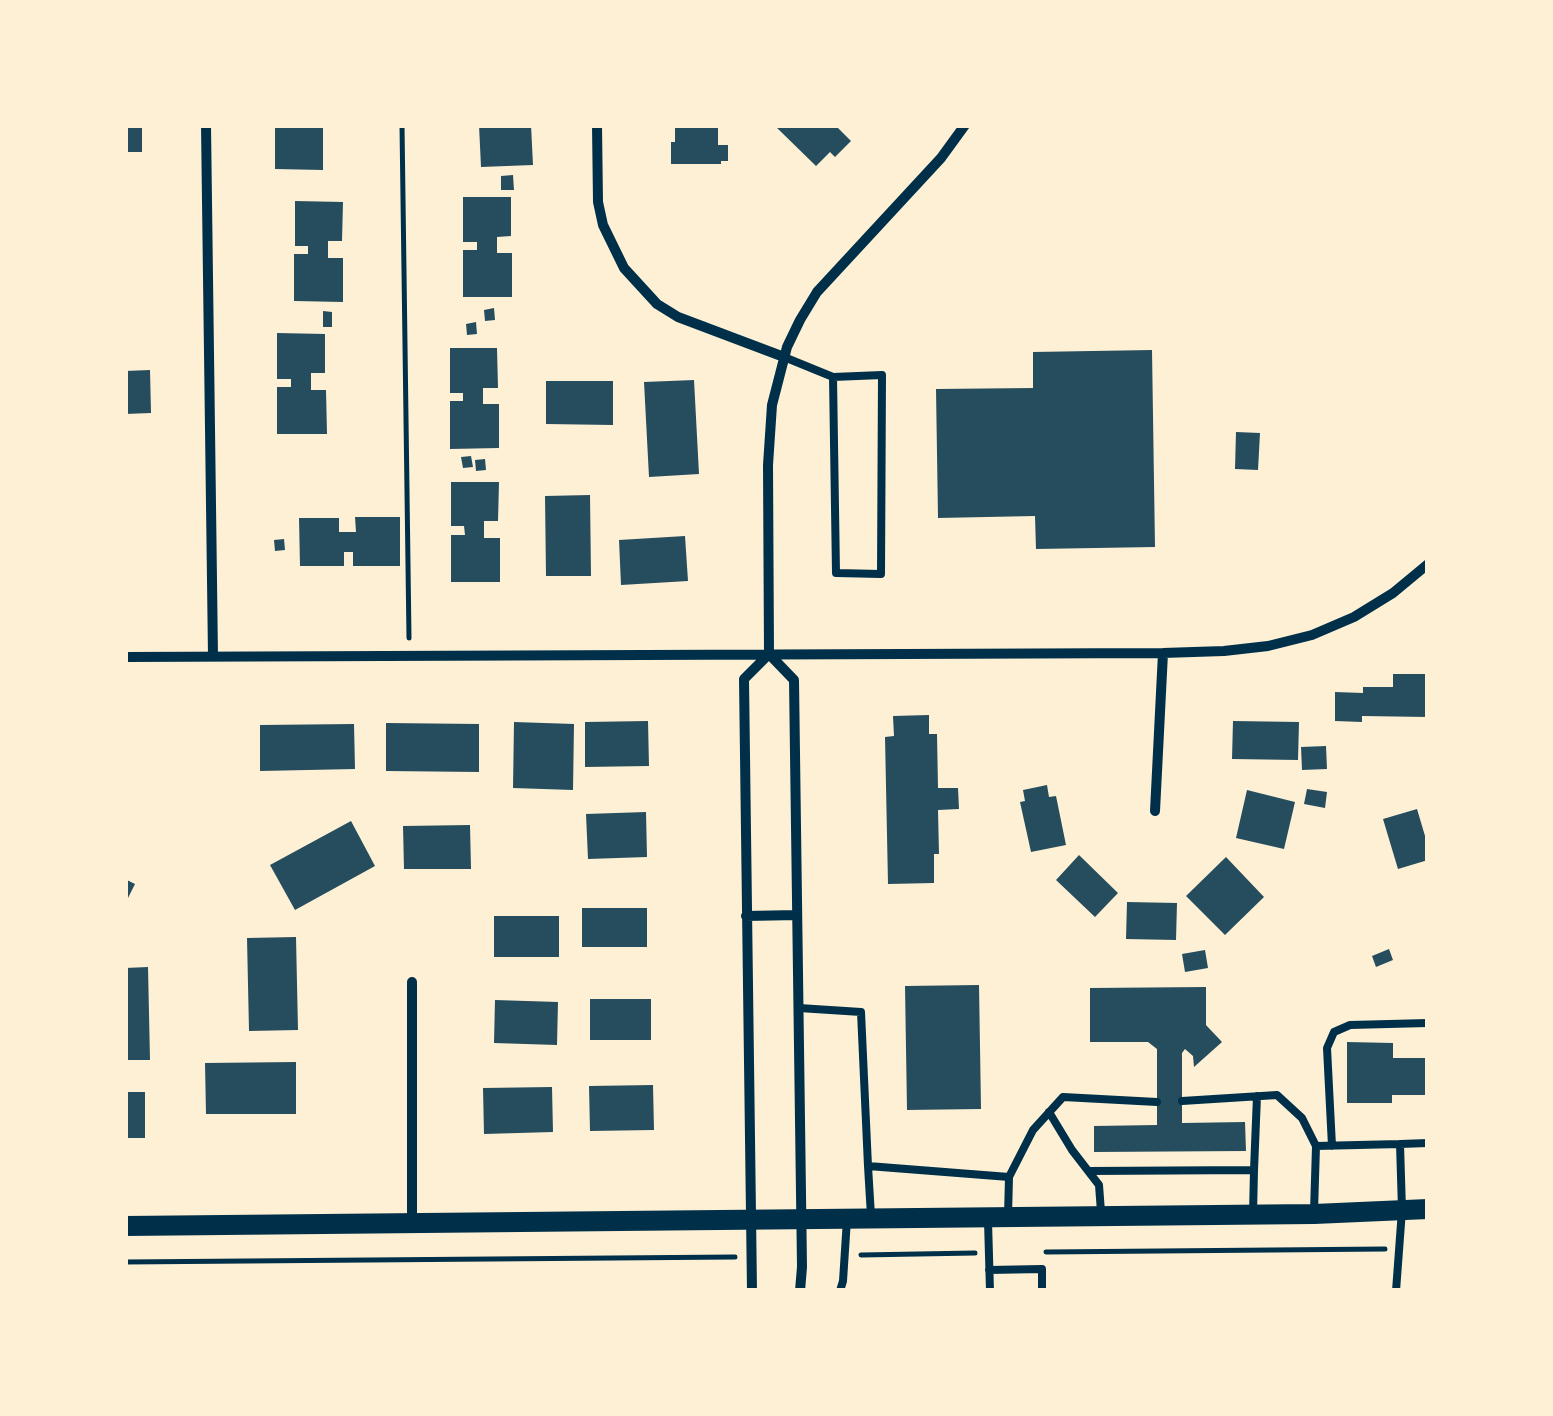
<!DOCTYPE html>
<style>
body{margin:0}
#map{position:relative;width:1553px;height:1416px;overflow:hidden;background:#fdf0d5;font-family:"Fira Sans Condensed",sans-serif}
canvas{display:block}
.frame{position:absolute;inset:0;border:128px solid #fdf0d5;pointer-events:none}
</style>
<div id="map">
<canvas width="1553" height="1416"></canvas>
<div class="frame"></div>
</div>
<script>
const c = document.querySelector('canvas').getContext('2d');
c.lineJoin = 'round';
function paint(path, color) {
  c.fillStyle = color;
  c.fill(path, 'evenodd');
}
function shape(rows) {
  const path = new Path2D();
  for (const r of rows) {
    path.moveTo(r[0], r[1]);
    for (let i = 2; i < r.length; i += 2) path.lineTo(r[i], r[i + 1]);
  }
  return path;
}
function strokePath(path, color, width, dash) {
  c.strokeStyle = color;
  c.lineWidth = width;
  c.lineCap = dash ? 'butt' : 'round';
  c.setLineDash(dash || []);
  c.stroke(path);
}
const building = shape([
 [125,125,142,125,142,152,125,152],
 [275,125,323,125,323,170,275,169],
 [479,125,531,125,533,165,481,167],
 [675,125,718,125,718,145,728,145,728,161,721,161,721,164,671,164,671,142,675,142],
 [774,125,835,125,851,141,835,157,830,152,816,166],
 [513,175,514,190,501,190,501,176],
 [463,197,511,197,511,236,497,237,497,253,512,253,512,297,463,297,463,250,477,250,477,242,463,242],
 [295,201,343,202,342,241,328,241,328,258,343,258,343,302,294,301,294,254,308,254,308,246,295,246],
 [494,308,495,320,485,321,484,310],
 [323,311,332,312,332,327,323,327],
 [476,322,477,334,467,335,466,324],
 [277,333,325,334,325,373,311,373,311,390,326,390,327,434,277,434,277,387,291,387,291,379,277,379],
 [450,348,497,348,498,388,483,388,483,404,499,404,499,448,450,449,450,401,463,401,463,393,450,393],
 [1152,350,1155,547,1036,549,1035,516,938,518,936,389,1033,388,1033,352],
 [150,370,151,413,125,414,125,371],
 [694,380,699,474,649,477,644,382],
 [546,381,613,381,613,425,546,424],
 [1236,432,1260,433,1258,470,1235,469],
 [471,456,473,467,463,468,461,457],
 [485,459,486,470,476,471,475,460],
 [451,482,499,482,498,521,484,521,484,538,500,538,500,582,451,582,451,535,465,535,464,526,451,526],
 [590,495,591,576,546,576,545,496],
 [355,517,400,517,400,566,353,566,353,552,344,552,344,566,300,566,299,518,339,518,339,532,356,532],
 [685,536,688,581,621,585,619,540],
 [284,539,285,550,275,551,274,540],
 [1393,674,1428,674,1428,717,1362,716,1362,722,1335,721,1335,692,1363,693,1363,687,1393,687],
 [929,715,929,734,937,734,938,788,958,788,959,809,938,810,939,854,934,854,934,883,888,884,885,737,894,736,893,716],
 [648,721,649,766,585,767,585,722],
 [1233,721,1299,722,1298,760,1232,759],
 [514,722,574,724,573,790,513,788],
 [386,723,479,724,479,772,386,771],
 [354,724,355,769,260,771,260,725],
 [1326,746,1327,769,1302,770,1301,747],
 [1047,785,1049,797,1056,796,1066,845,1031,852,1020,802,1025,801,1023,790],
 [1307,789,1327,792,1325,808,1304,804],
 [1247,790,1295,802,1284,849,1236,838],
 [1417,809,1428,846,1428,860,1398,869,1383,819],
 [646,812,647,857,588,859,586,814],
 [351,821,375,866,295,910,270,865],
 [470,825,471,869,404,869,403,826],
 [1079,855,1118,893,1095,917,1056,880],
 [1226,857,1264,897,1225,935,1186,896],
 [125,879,135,884,125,904],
 [1127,902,1177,903,1176,940,1126,939],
 [582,908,647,908,647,947,582,947],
 [494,916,559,916,559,957,494,957],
 [296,937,298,1030,249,1031,247,938],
 [1389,949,1393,960,1376,967,1372,956],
 [1205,950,1208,968,1185,972,1182,954],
 [148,967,150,1060,125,1060,125,968],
 [979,985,981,1109,907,1110,905,986],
 [1206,987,1206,1025,1222,1042,1194,1067,1193,1056,1185,1049,1182,1053,1182,1123,1245,1122,1246,1151,1094,1152,1094,1126,1157,1125,1157,1049,1148,1042,1090,1042,1090,988],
 [590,999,651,999,651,1040,590,1040],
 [495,1000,558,1002,557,1045,494,1043],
 [1347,1042,1393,1043,1393,1058,1428,1058,1428,1095,1392,1095,1392,1103,1347,1103],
 [296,1062,296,1114,206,1114,205,1063],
 [653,1085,654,1130,590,1131,589,1086],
 [552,1087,553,1132,484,1134,483,1088],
 [125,1092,145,1092,145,1138,125,1138]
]);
const path = shape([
 [402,125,409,638],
 [1046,1252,1385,1249],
 [861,1255,975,1253],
 [125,1262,735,1257]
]);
const service = shape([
 [784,357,833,377,882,375,881,574,836,573,833,377],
 [799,1008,861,1012,868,1166,1009,1177],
 [1182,1101,1277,1095,1302,1118,1316,1146],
 [1049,1112,1072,1150,1099,1185,1101,1212],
 [1332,1146,1327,1048,1334,1032,1350,1025,1428,1023],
 [868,1166,871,1216],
 [1254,1170,1257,1096],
 [1089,1171,1254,1170,1253,1214],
 [1314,1212,1316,1146,1400,1144],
 [1008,1216,1009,1177,1033,1130,1063,1097,1157,1102],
 [988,1221,990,1291],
 [989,1270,1042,1269,1042,1291],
 [840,1291,843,1281,847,1219],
 [1396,1291,1402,1210,1400,1144,1428,1143]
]);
const minor = shape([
 [206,125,213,656],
 [597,125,598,202,603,225,624,268,657,304,678,317,784,357],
 [125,657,1163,653,1224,651,1268,646,1312,635,1354,617,1393,593,1428,564],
 [1155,811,1163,653],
 [746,916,797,915],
 [412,982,412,1223],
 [752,1291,744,679,768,655],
 [800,1291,802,1267,794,680,769,654,768,465,772,405,787,347,800,320,817,292,941,158,965,125]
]);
const secondary = shape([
 [125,1226,1314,1214,1428,1209]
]);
paint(building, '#264d5e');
strokePath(path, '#003049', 5);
strokePath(service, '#003049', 8);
strokePath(minor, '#003049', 10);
strokePath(secondary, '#003049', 20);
</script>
